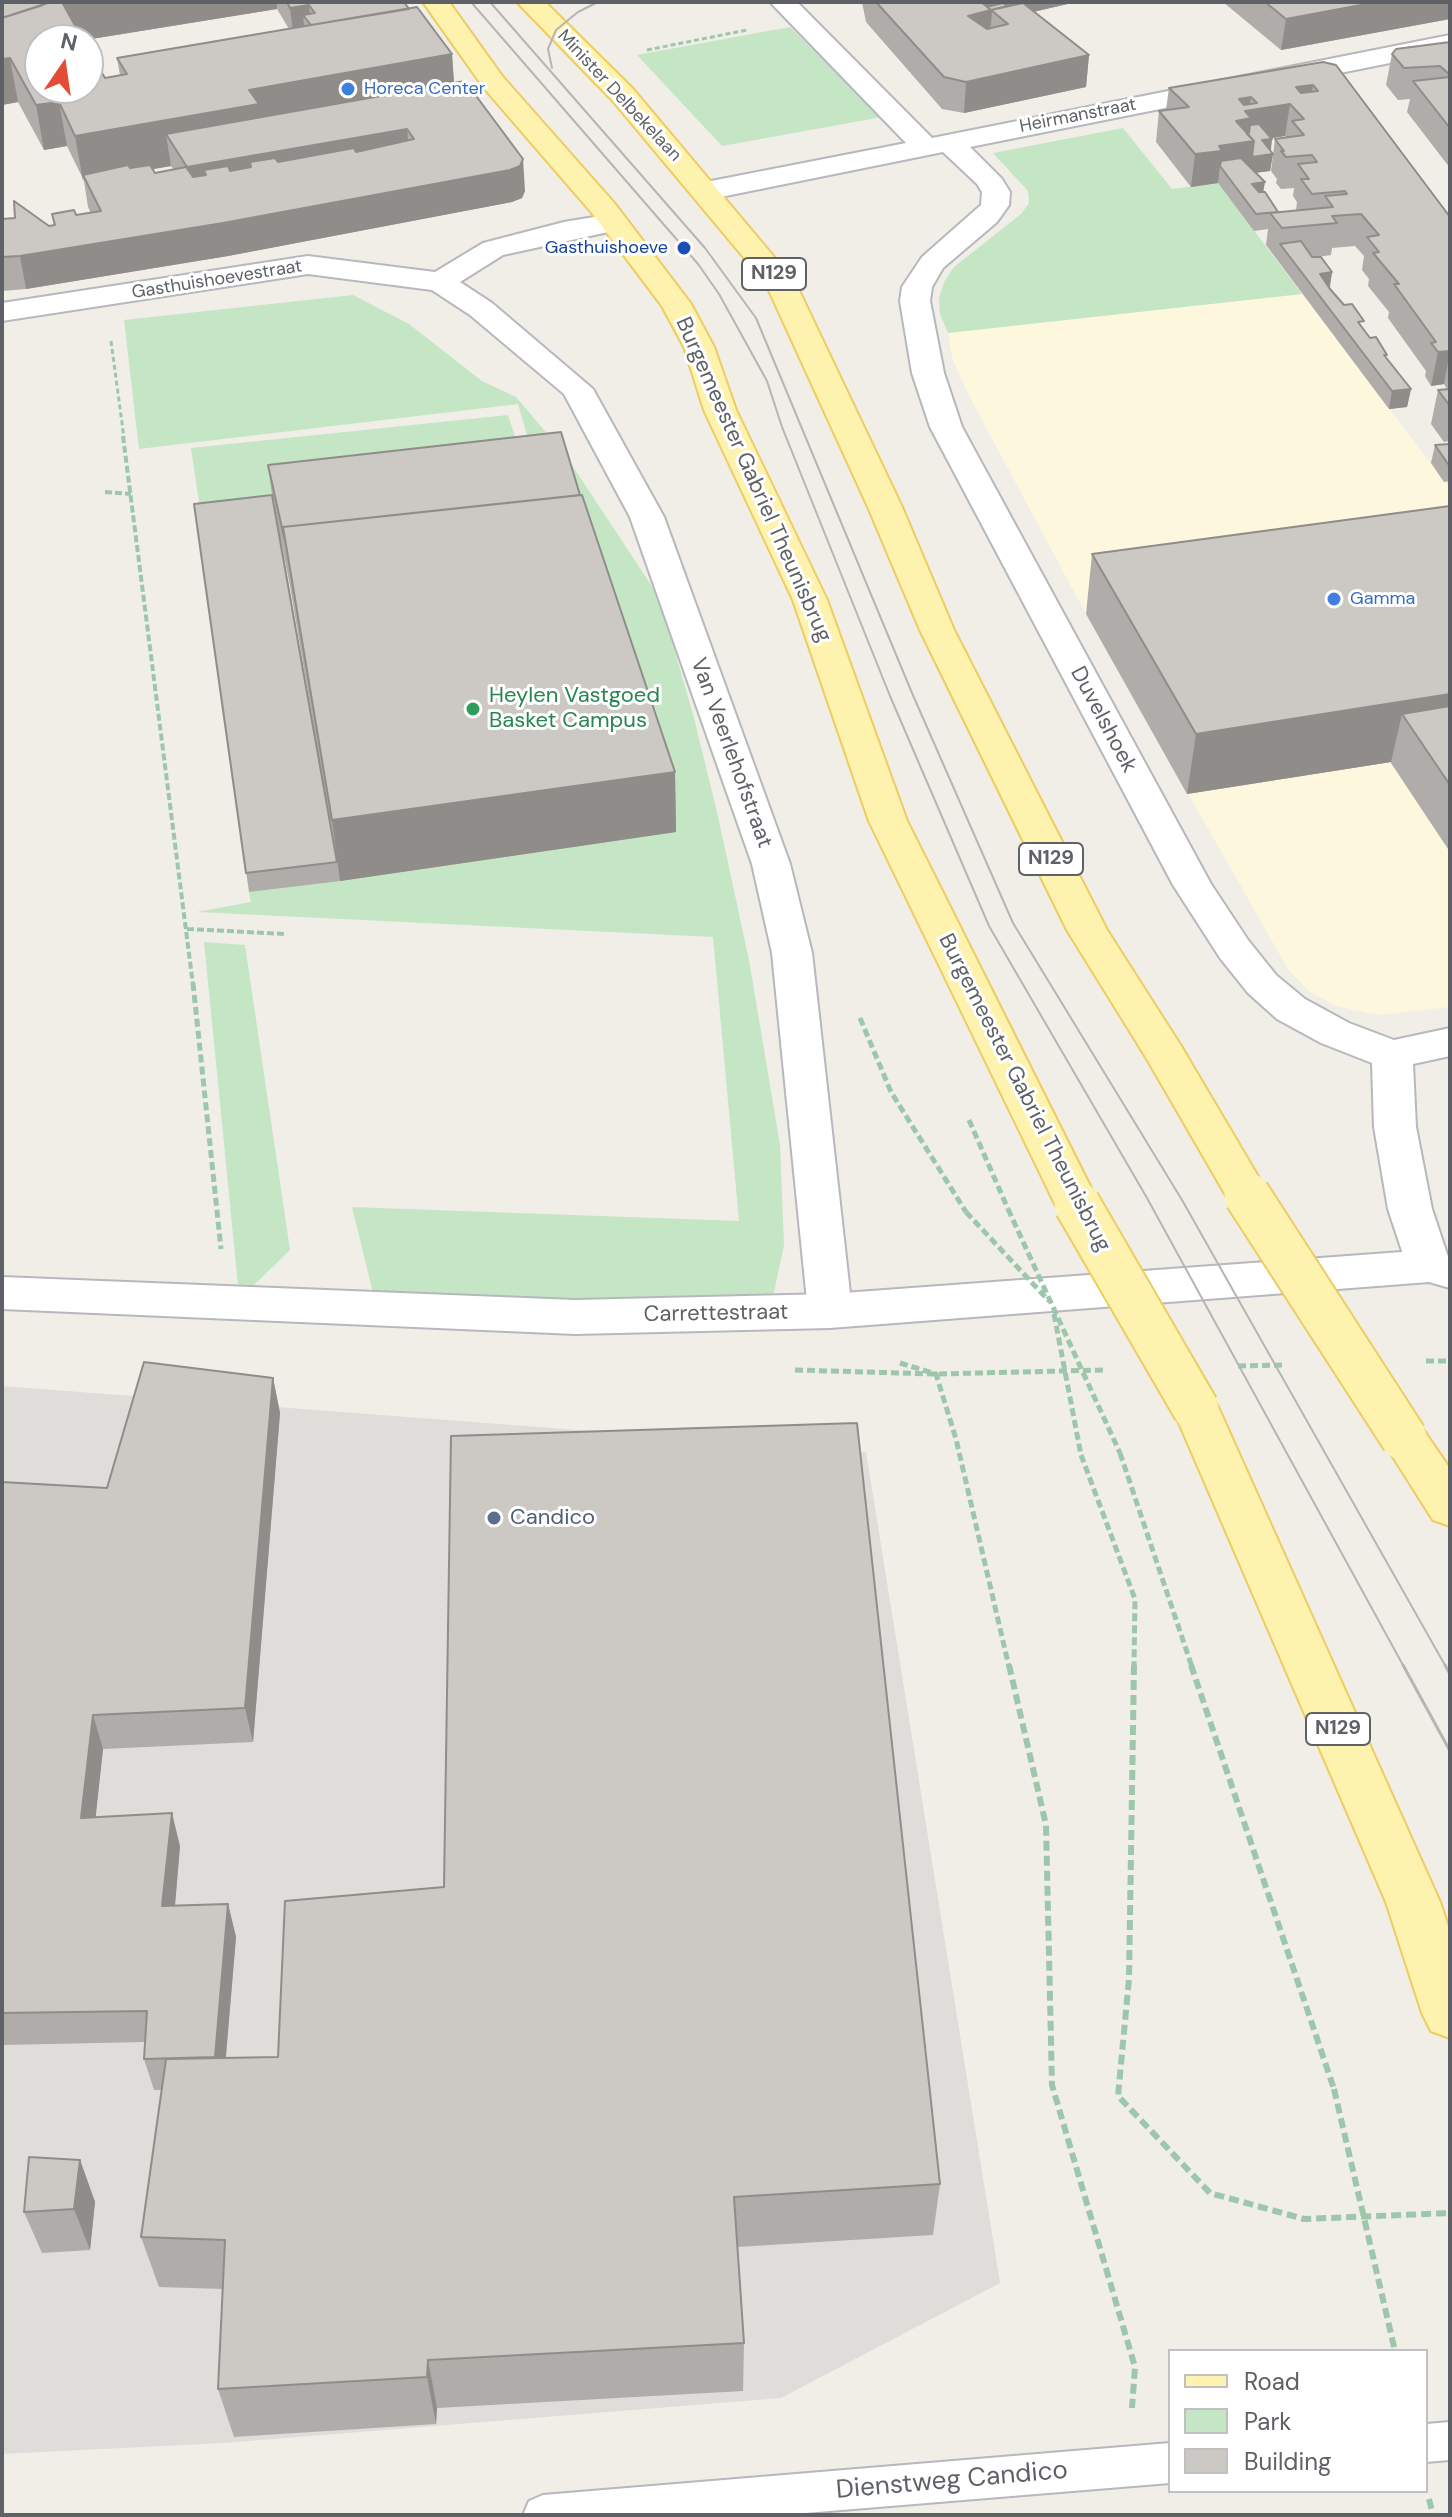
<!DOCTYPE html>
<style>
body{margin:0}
#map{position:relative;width:1452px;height:2517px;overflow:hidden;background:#f0eee7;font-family:"DM Sans",sans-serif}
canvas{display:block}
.frame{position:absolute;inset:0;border:4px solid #5e6166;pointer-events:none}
.legend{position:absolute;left:1168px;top:2349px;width:260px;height:144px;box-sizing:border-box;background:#fff;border:2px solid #bfc0c2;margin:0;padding:10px 14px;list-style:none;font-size:24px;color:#5e6166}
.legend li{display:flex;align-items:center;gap:16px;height:40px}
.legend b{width:40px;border:2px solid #bfc0c2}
.north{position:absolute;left:24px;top:24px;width:80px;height:80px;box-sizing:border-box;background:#fff;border:2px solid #bfc0c2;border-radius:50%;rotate:13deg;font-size:22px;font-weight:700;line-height:32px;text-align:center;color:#5e6166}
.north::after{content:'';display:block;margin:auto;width:28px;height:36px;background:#e54c37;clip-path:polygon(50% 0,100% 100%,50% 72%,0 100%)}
</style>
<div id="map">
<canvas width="1452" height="2517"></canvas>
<div class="frame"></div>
<ul class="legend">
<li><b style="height:10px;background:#fdf3ae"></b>Road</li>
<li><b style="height:22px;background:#c4e6c5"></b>Park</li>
<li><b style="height:22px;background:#ccc8c4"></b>Building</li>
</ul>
<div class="north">N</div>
</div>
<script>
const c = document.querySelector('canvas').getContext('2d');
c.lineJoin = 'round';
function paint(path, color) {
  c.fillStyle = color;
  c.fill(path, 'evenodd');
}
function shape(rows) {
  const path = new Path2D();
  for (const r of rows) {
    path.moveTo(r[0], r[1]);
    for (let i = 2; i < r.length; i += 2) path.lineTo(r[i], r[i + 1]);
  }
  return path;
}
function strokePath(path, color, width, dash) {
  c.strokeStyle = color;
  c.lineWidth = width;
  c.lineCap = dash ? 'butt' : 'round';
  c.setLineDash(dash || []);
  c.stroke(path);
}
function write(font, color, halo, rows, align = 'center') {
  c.font = font + ' "DM Sans",sans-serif';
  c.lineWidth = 6;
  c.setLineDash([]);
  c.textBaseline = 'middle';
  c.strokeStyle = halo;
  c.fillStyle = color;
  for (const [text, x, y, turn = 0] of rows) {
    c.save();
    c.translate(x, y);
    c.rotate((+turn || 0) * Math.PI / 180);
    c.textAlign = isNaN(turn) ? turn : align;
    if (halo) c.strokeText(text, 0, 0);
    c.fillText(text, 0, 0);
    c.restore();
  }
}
const commercial = shape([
 [1302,294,1450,489,1450,1007,1378,1015,1336,1006,1310,992,1288,969,1086,614,968,394,953,360,948,333]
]);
const industrial = shape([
 [2,1386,866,1452,1000,2283,781,2398,224,2443,2,2454]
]);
const green = shape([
 [790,27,882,117,722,146,637,55],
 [1123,128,1172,189,1218,183,1302,294,948,333,940,314,939,298,944,282,954,267,1021,214,1029,203,1028,191,993,153],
 [353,295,409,324,482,381,516,397,566,456,659,597,693,714,717,812,749,960,780,1145,784,1245,774,1292,763,1308,374,1297,352,1207,739,1221,713,937,197,912,251,902,249,892,676,832,541,483,518,404,139,449,124,320],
 [508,415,527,473,200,509,191,448],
 [204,942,245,945,290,1250,253,1286,238,1285]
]);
const pathFar3 = shape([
 [647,50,747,30],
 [111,341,124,438]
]);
const pathFar2 = shape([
 [123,436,193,985],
 [105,492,131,494],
 [187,929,286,934]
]);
const pathFar1 = shape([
 [193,983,221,1249],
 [860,1018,891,1092,966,1212],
 [969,1120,1008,1209],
 [1426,1361,1450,1361],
 [900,1363,936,1374,956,1439,1009,1667],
 [1238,1366,1284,1365],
 [795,1370,936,1374,1104,1370],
 [1120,1453,1192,1667],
 [1081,1455,1135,1599,1134,1667]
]);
const path = shape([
 [1009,1665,1046,1825,1052,2085,1135,2367,1132,2408],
 [1134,1665,1129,1979,1118,2096,1210,2193,1304,2219,1450,2213],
 [1191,1665,1334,2089],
 [1429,2499,1433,2515]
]);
const service = shape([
 [1450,2422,1450,2460,1426,2462,1426,2424,1450,2422],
 [1170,2443,1170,2483,781,2515,523,2515,529,2501,543,2495,1170,2443]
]);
const minor = shape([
 [770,2,797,2,932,138,1450,35,1450,51,970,147,1002,179,1010,192,1009,205,997,222,943,268,932,287,930,301,944,373,962,427,1211,884,1248,940,1276,975,1305,999,1349,1023,1394,1040,1450,1028,1450,1056,1413,1064,1416,1127,1432,1209,1450,1263,1445,1277,1429,1282,1413,1277,1407,1266,1388,1209,1374,1127,1372,1063,1321,1043,1277,1019,1248,993,1220,958,1173,885,930,427,912,373,900,301,902,287,922,257,981,205,982,192,977,184,943,152,706,200,696,197,692,191,696,185,706,182,906,143,770,2],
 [612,214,622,217,626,223,622,229,503,255,460,282,492,303,593,389,664,517,790,864,812,953,852,1311,846,1323,830,1328,814,1323,808,1311,772,953,752,864,630,517,564,394,470,315,432,290,308,274,2,321,2,303,308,256,435,272,483,243,564,222,612,214]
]);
const tertiary = shape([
 [1429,1250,1450,1256,1450,1288,1429,1282,830,1328,575,1334,2,1309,2,1277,575,1300,830,1294,1429,1250]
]);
const primary = shape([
 [423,2,449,2,502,76,615,204,691,304,714,347,736,410,827,600,907,821,1099,1204,1092,1215,1077,1220,1062,1215,1055,1204,869,821,793,600,704,410,684,347,662,306,592,213,484,88,423,2],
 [517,2,545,2,633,89,795,282,902,507,954,630,1107,930,1181,1046,1269,1195,1262,1206,1247,1210,1232,1206,1147,1059,1067,930,920,630,868,507,766,284,613,101,517,2],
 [1196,1391,1212,1396,1219,1409,1440,1902,1450,1932,1450,2038,1431,2031,1422,2013,1386,1902,1173,1409,1180,1396,1196,1391],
 [1404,1420,1420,1425,1450,1469,1450,1526,1433,1520,1381,1438,1388,1425,1404,1420]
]);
const tramFar1 = shape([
 [471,2,698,264,719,294,767,381,782,427,890,696,989,926,1147,1198,1404,1667],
 [490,2,705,248,756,318,912,693,1013,923,1182,1200,1446,1667],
 [552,68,548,49,556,30,578,12,598,2]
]);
const tram = shape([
 [1403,1665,1450,1751],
 [1445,1665,1450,1674]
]);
const pathBridgeFar1 = shape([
 [1008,1209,1120,1453],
 [966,1212,1049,1301],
 [1054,1314,1081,1455]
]);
const pathBridge = shape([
 [1334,2089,1395,2351]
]);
const primaryBridge = shape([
 [1247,1195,1404,1438],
 [1077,1204,1196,1409]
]);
const wall = shape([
 [2,2,404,2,452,54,454,83,525,191,522,198,512,202,228,256,26,289,2,291,2,219,49,226,54,226,52,214,76,215,91,213,88,207,84,181,67,146,44,150,18,102,2,105],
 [277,9,289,29,117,58,120,75,105,78,97,65,96,56,40,40,85,40],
 [171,166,173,169,155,173,152,169],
 [862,2,1076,2,1034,12,1089,55,1086,87,964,113,942,109,866,22],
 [1223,2,1450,2,1450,19,1281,50],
 [1450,42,1450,168,1407,112,1410,99,1398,100,1386,85,1392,54],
 [1323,62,1450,217,1450,441,1444,442,1431,424,1438,390,1447,389,1444,384,1431,386,1425,376,1426,371,1388,318,1389,312,1368,286,1369,279,1362,270,1364,256,1355,246,1332,248,1331,255,1317,257,1332,272,1330,288,1411,389,1407,407,1389,409,1266,245,1268,229,1254,231,1218,183,1191,187,1156,142,1159,111,1166,110,1169,88],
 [1285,136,1286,137,1275,139,1271,171,1277,179,1276,183,1281,189,1294,188,1293,196,1297,202,1296,210,1278,212,1263,192,1255,173,1270,171,1273,154,1271,151,1272,138],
 [1450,444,1450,481,1444,482,1431,463,1435,445],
 [268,465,580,495,675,772,676,832,340,881,249,892,194,504,272,495],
 [280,535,290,586,323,782],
 [1450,506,1450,852,1391,763,1391,762,1187,794,1086,614,1092,554],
 [273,1378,280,1413,253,1742,103,1749,95,1818,180,1846,175,1906,228,1904,236,1937,226,2058,940,2184,933,2235,737,2247,744,2343,743,2391,437,2408,436,2424,234,2437,218,2389,223,2289,159,2287,141,2237,162,2090,154,2090,144,2059,145,2042,2,2045,2,1482,107,1488],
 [80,2160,95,2202,90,2250,42,2253,24,2212]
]);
const shadedWall = shape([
 [61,2,277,2,277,9,85,40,68,40],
 [973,2,1076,2,1002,19,991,10,989,41,968,16],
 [1377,2,1450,2,1450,19,1281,50,1286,19],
 [309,5,311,26,303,15,305,37,294,39,290,8],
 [2,29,10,59,18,102,2,105],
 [452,54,455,98,166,134,171,166,86,181,83,175,83,181,75,136,249,90],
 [1089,55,1086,87,964,113,966,82],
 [1313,85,1308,117,1296,87],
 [1251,97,1249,111,1290,104,1285,136,1248,142,1272,139,1270,154,1273,154,1270,171,1228,176,1220,166,1218,183,1191,187,1195,154,1219,146,1234,136,1239,99],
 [59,102,67,146,44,150,36,105],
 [407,129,410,161,191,199,187,167],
 [523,159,525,191,522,198,512,202,228,256,26,289,20,256],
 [1265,182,1262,199,1252,184],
 [1332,272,1329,289,1320,274],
 [1450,351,1444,384,1431,386,1438,352],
 [1411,389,1407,407,1389,409,1392,391],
 [1450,694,1450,753,1402,714,1391,762,1187,794,1196,734],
 [675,772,676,832,340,881,332,820],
 [273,1378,280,1413,253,1742,245,1708],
 [93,1715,103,1749,92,1851,81,1818],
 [172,1813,180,1846,172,1939,162,1906],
 [228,1904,236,1937,223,2088,215,2057],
 [80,2160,95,2202,90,2250,74,2209],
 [428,2360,437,2408,436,2424,427,2377]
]);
const building = shape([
 [2,2,38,2,43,5,2,18,2,2],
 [51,2,62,2,83,40,40,40,40,88,88,88,88,49,105,78,127,74,117,58,417,7,452,54,249,90,259,104,75,136,59,102,36,105,10,58,2,59,2,18,51,2],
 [287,2,404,2,409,9,311,25,303,15,315,13,309,5,290,8,287,2],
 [876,2,981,2,991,10,968,16,987,29,1008,24,991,10,1023,3,1089,55,966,82,944,77,876,2],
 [1265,2,1377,2,1286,19,1265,2],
 [1003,3,1007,6,991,10,990,25,991,10,987,7,1003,3],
 [88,41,96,56,92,56,88,49,88,41],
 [1450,42,1450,75,1440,66,1404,68,1392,54,1396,49,1450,42],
 [1323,62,1336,65,1450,217,1450,351,1438,352,1431,343,1436,342,1394,284,1399,284,1373,253,1379,252,1367,237,1379,235,1361,214,1332,216,1337,223,1282,228,1270,213,1333,207,1325,196,1347,194,1345,191,1312,194,1301,179,1309,179,1298,164,1317,162,1312,155,1286,157,1281,151,1284,151,1275,139,1304,135,1292,121,1304,119,1290,104,1245,111,1251,118,1236,121,1254,141,1219,146,1222,151,1195,154,1159,111,1189,107,1169,88,1323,62],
 [1313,85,1318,91,1301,93,1296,87,1313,85],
 [1251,97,1257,103,1244,105,1239,99,1251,97],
 [1450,77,1450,128,1413,81,1450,77],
 [465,81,523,159,520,166,510,170,223,223,20,256,2,257,2,219,15,218,14,201,49,226,55,225,52,214,74,210,76,215,101,211,83,175,128,165,130,168,150,165,155,173,186,167,193,177,206,175,204,170,228,166,230,171,251,167,250,162,275,158,278,162,354,148,356,152,414,139,407,129,187,167,166,134,465,81],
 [1259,124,1272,139,1262,140,1273,154,1252,157,1254,141,1247,134,1249,133,1250,125,1259,124],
 [1241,158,1265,182,1252,184,1259,192,1265,192,1278,212,1256,214,1220,166,1221,161,1241,158],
 [1301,241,1312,257,1321,257,1332,272,1320,274,1330,289,1344,305,1352,304,1364,321,1358,322,1370,338,1376,337,1387,355,1384,355,1411,389,1392,391,1280,244,1301,241],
 [1450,389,1450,406,1438,390,1450,389],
 [561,432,580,495,283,527,284,537,268,465,561,432],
 [1450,444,1450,464,1448,464,1435,445,1450,444],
 [272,495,337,862,246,873,194,504,272,495],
 [582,495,675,772,332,820,283,527,582,495],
 [1450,506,1450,694,1196,734,1092,554,1450,506],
 [1450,706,1450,785,1402,714,1450,706],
 [144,1362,273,1378,245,1708,93,1715,81,1818,172,1813,162,1906,228,1904,215,2057,144,2059,147,2011,2,2013,2,1482,107,1488,144,1362],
 [857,1423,940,2184,734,2197,744,2343,428,2360,427,2377,218,2389,225,2240,141,2237,166,2059,278,2057,285,1901,444,1887,451,1436,857,1423],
 [29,2157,80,2160,74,2209,24,2212,29,2157]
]);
const markers = [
 [348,89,8,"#3f7fe0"],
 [684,248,8,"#1a4fb4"],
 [1334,599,8,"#3f7fe0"],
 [473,709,8,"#2e9e5b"],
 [494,1518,8,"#5c6f8a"]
];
const farShopnames = [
 ["Horeca Center",364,89],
 ["Gamma",1350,599]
];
const farStreetnames = [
 ["Minister Delbekelaan",619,96,47],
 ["Heirmanstraat",1078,116,-11],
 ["Gasthuishoevestraat",217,280,-9]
];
const farTransitnames = [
 ["Gasthuishoeve",668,248]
];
const shields = [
 [774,274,64],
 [1051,859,64],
 [1338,1729,64]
];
const shieldNames = [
 ["N129",774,274],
 ["N129",1051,859],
 ["N129",1338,1729]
];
const streetNames = [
 ["Burgemeester Gabriel Theunisbrug",753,480,66],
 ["Duvelshoek",1103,720,62],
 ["Van Veerlehofstraat",731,753,70],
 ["Burgemeester Gabriel Theunisbrug",1024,1093,63],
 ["Carrettestraat",716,1314,-1]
];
const leisureNames = [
 ["Heylen Vastgoed",489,696],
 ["Basket Campus",489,721]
];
const serviceNames = [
 ["Candico",510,1518]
];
const nearStreetnames = [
 ["Dienstweg Candico",952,2481,-5]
];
paint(commercial, '#fdf7de');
paint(industrial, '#dfddd9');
paint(green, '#c4e6c5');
strokePath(service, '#b7b8bd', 4);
strokePath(minor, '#b7b8bd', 4);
strokePath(tertiary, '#b7b8bd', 4);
strokePath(primary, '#eecc61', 4);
strokePath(pathFar3, '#9dc7ab', 3, [5, 3]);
strokePath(pathFar2, '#9dc7ab', 4, [7, 3]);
strokePath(pathFar1, '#9dc7ab', 5, [8, 4]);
strokePath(path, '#9dc7ab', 6, [10, 5]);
paint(service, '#fff');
paint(minor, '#fff');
paint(tertiary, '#fff');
paint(primary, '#fdf3ae');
strokePath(tramFar1, '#b5b5b6', 2);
strokePath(tram, '#b5b5b6', 3);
strokePath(primaryBridge, '#eecc61', 49, []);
strokePath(pathBridgeFar1, '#9dc7ab', 5, [8, 4]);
strokePath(pathBridge, '#9dc7ab', 6, [10, 5]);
strokePath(primaryBridge, '#fdf3ae', 45);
paint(wall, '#afaca9');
paint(shadedWall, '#8f8c89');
paint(building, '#ccc8c4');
strokePath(building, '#8f8c89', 2);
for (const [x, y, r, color] of markers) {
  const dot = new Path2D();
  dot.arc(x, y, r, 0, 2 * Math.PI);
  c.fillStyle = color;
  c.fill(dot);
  strokePath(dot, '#fff', 3);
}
write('18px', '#366cbe', '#fff', farShopnames, 'left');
write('18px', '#5e6166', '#fff', farStreetnames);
write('18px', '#164399', '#fff', farTransitnames, 'right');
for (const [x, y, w] of shields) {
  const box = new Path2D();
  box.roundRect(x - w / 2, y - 16, w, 32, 6);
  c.fillStyle = '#fff';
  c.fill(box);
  strokePath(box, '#5e6166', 2);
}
write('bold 20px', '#5e6166', null, shieldNames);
write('22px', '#5e6166', '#fff', streetNames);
write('22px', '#27864d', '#fff', leisureNames, 'left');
write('22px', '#4e5e75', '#fff', serviceNames, 'left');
write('26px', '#5e6166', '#fff', nearStreetnames);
</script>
